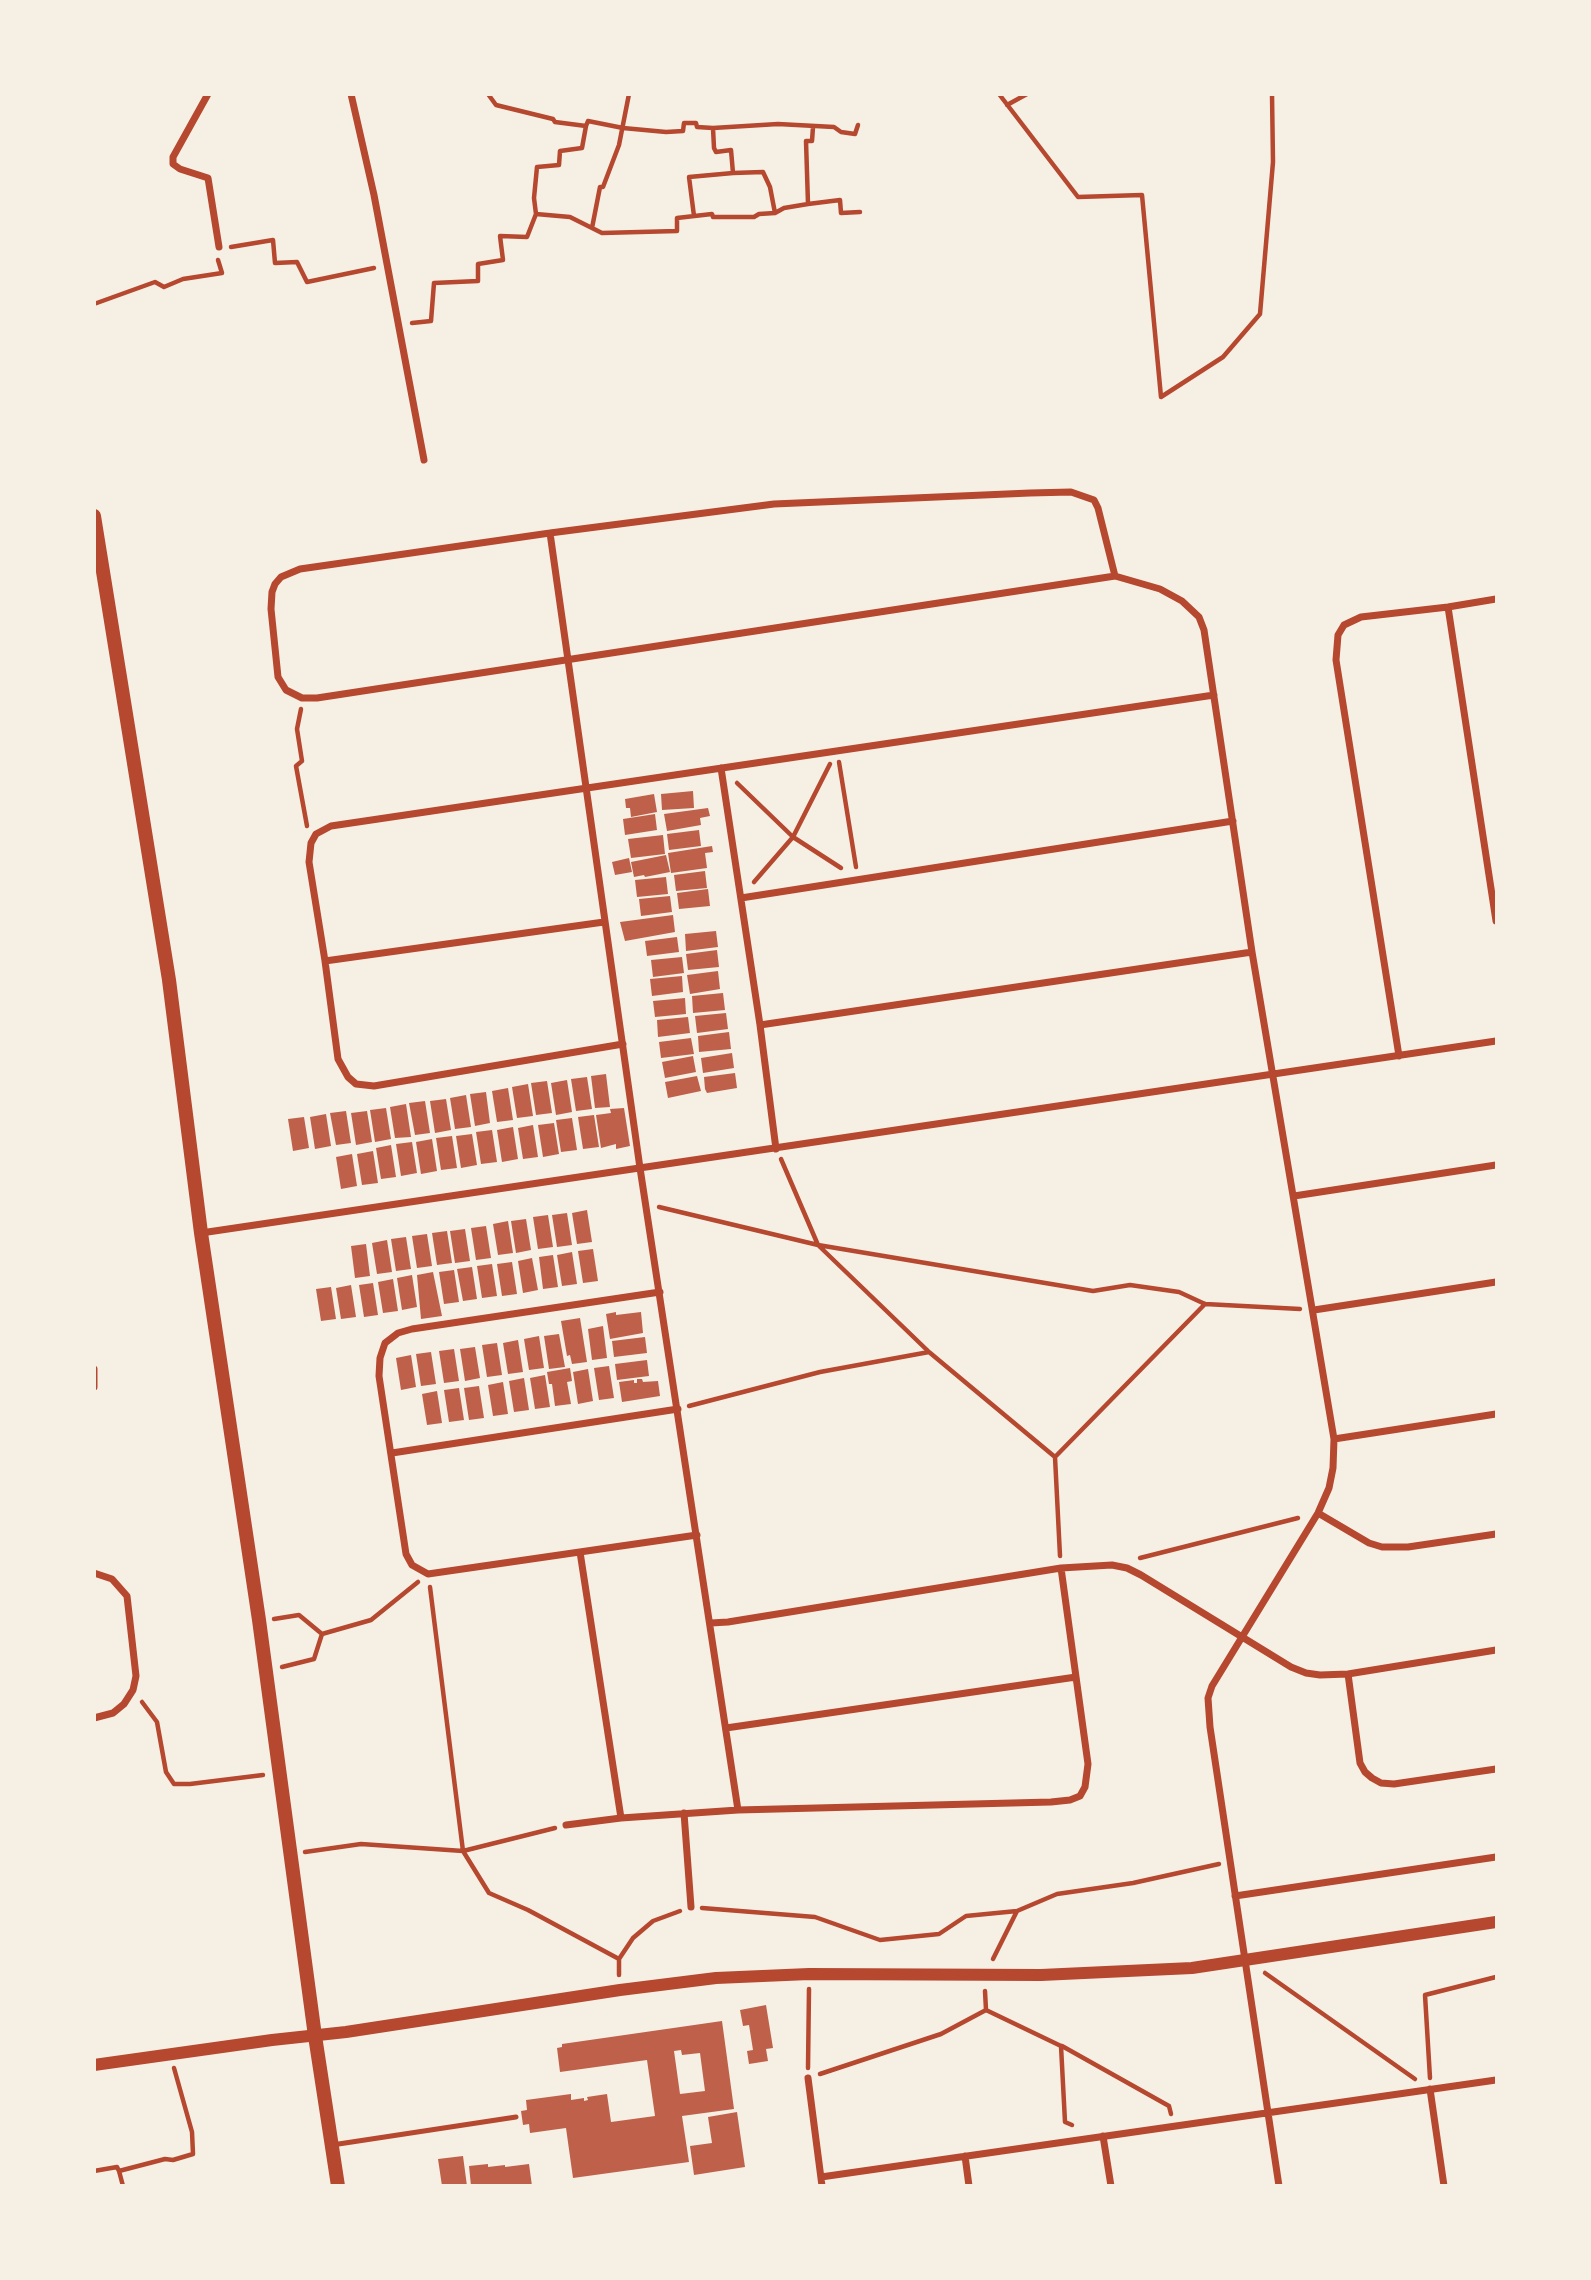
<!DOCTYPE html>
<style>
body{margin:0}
#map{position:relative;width:1591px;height:2280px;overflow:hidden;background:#f6efe4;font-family:"Space Grotesk",sans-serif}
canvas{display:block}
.frame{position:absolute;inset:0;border:96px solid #f6efe4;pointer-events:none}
</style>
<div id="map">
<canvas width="1591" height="2280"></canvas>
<div class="frame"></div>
</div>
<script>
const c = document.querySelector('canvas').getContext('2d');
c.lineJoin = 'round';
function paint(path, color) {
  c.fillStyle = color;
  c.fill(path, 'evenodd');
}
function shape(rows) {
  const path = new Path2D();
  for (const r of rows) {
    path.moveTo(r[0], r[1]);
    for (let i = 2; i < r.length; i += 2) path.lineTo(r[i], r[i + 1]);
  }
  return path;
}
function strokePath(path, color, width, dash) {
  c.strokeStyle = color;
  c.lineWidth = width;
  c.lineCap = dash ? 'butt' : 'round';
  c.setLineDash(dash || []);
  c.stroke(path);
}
const building = shape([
 [693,791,694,808,662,810,661,794],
 [654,794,657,812,631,817,630,808,626,808,625,799],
 [708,808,710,816,700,818,701,825,667,831,664,814],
 [655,814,657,830,625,835,623,819],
 [699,830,701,846,669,850,667,834],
 [663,835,665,854,631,858,628,839],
 [712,846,713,852,705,853,707,868,671,873,668,853],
 [666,855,670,872,645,877,644,875,634,877,631,862],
 [629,858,632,872,615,875,612,862],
 [705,871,707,888,676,891,674,875],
 [666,877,668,894,637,897,635,880],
 [708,889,710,906,679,909,677,893],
 [670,896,672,912,641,916,639,899],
 [673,915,675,932,625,941,620,922],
 [716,931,718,947,686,951,685,934],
 [677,937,679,952,647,956,645,941],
 [717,950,719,967,688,970,686,954],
 [682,957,684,973,653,977,651,960],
 [718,971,720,989,690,994,687,975],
 [682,976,683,992,652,996,650,979],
 [723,993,725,1010,693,1013,692,996],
 [685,998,686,1014,655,1017,653,1001],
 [726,1013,728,1029,697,1033,695,1016],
 [688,1017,690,1033,658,1037,657,1020],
 [729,1032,731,1049,699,1052,698,1036],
 [691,1038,694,1054,661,1058,659,1042],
 [732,1053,734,1068,703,1073,701,1058],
 [693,1056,696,1072,665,1078,662,1062],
 [735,1073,737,1088,707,1093,705,1089,704,1077],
 [606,1074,610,1107,595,1108,591,1076],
 [697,1076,701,1091,668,1098,665,1082],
 [587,1077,592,1109,576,1111,571,1079],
 [567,1080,572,1112,556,1115,551,1083],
 [547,1081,552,1113,536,1115,531,1083],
 [528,1084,533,1116,517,1118,512,1087],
 [508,1088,513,1120,497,1122,492,1091],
 [486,1092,490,1123,475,1126,470,1094],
 [466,1095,471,1127,455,1129,450,1098],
 [446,1099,451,1130,435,1133,430,1101],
 [425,1101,430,1133,415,1135,409,1103],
 [406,1104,411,1137,395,1138,390,1107],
 [386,1108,391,1139,375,1142,370,1110],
 [624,1108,630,1146,616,1149,616,1144,601,1148,596,1115,611,1113,610,1109],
 [346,1111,351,1143,336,1145,330,1113],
 [367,1111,372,1142,356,1145,351,1113],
 [326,1114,331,1146,315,1149,310,1117],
 [594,1115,599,1147,583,1149,578,1117],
 [304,1117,309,1148,293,1151,288,1119],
 [572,1118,577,1150,561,1152,556,1120],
 [554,1123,559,1154,543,1157,538,1125],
 [533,1125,538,1157,523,1159,518,1128],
 [513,1127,518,1159,502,1162,497,1130],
 [492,1130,497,1162,481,1164,476,1132],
 [472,1134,477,1165,461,1168,456,1136],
 [452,1136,457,1168,441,1170,436,1138],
 [432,1139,437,1171,421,1174,416,1142],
 [412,1142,417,1173,401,1176,396,1144],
 [391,1145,396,1177,381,1179,376,1148],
 [373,1151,378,1183,362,1185,357,1154],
 [352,1154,357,1186,341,1189,336,1157],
 [587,1210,592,1242,577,1244,572,1213],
 [567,1213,572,1245,557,1247,552,1215],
 [548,1215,553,1247,538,1249,533,1217],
 [526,1219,531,1250,516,1253,511,1221],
 [508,1221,513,1253,498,1255,493,1224],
 [486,1226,491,1258,476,1260,471,1228],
 [465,1229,470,1261,455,1263,450,1231],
 [447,1231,452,1263,437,1265,432,1233],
 [427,1234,432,1266,417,1268,412,1236],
 [406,1237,411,1269,396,1271,391,1239],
 [387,1240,392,1272,377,1274,372,1243],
 [366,1244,370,1276,355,1278,351,1246],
 [593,1249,598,1281,583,1283,578,1251],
 [572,1252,577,1284,562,1286,557,1255],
 [553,1255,558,1287,543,1289,539,1257],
 [532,1258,538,1290,523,1293,518,1261],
 [512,1262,517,1294,502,1296,497,1264],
 [492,1264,497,1296,482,1298,477,1266],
 [472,1267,477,1299,463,1301,457,1269],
 [454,1270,459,1302,444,1304,439,1272],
 [433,1272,442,1316,421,1319,417,1275],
 [412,1275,417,1307,402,1310,397,1278],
 [393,1279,398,1311,383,1313,378,1282],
 [373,1283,378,1315,364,1317,359,1285],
 [351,1285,356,1317,341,1319,336,1288],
 [331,1287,336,1319,321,1321,316,1289],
 [616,1312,616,1315,641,1312,643,1333,610,1339,606,1314],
 [580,1318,587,1362,572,1364,570,1355,567,1356,561,1321],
 [603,1326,607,1358,592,1360,588,1329],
 [559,1334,565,1367,549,1369,544,1336],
 [539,1336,544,1368,529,1370,524,1339],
 [645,1337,647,1353,614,1357,612,1341],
 [518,1340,523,1372,508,1374,503,1343],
 [497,1343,502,1375,487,1377,482,1345],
 [475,1347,480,1378,465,1381,460,1349],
 [454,1349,459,1381,444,1383,439,1351],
 [431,1352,436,1384,421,1386,416,1354],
 [411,1355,416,1387,401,1390,396,1358],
 [647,1360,649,1376,617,1380,615,1364],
 [609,1366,614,1398,599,1400,594,1368],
 [570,1368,572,1381,567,1382,571,1404,555,1406,552,1384,549,1384,547,1372],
 [588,1369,593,1401,578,1404,573,1372],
 [545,1375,550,1407,535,1409,530,1378],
 [524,1378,529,1410,514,1412,509,1381],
 [637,1379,642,1379,643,1382,658,1381,660,1396,622,1402,619,1382,634,1380,634,1383,637,1383],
 [503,1382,508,1414,493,1416,488,1385],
 [479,1386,484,1418,469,1420,464,1388],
 [459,1388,464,1420,449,1422,444,1390],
 [437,1391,442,1423,427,1425,422,1394],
 [766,2005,773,2048,766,2049,768,2061,749,2064,747,2051,753,2050,749,2025,743,2026,740,2010],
 [722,2021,734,2109,682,2116,689,2162,573,2178,566,2128,530,2133,529,2124,523,2125,521,2111,527,2110,526,2100,571,2094,571,2100,584,2098,584,2101,588,2100,587,2097,607,2094,611,2122,655,2116,647,2060,560,2072,557,2048,562,2047,562,2044],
 [681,2050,682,2055,700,2053,705,2091,680,2094,674,2051],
 [737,2112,745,2167,694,2175,690,2146,712,2143,708,2117],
 [463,2156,467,2186,442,2186,438,2159],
 [488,2164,488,2167,505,2165,505,2167,529,2164,532,2186,471,2186,469,2166]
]);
const path = shape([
 [488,94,496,105,553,119,555,122,586,126,588,121,623,128,666,132,683,131,684,123,696,123,697,127,713,128,778,124,834,127,841,132,855,134,858,125],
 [629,94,619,145,603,187,600,187,592,228,602,233,677,231,677,218,712,214,713,217,754,217,759,214,775,213,784,208,808,204],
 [999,94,1078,197,1142,195,1161,397,1223,357,1260,314,1273,162,1272,94],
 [1007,105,1027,94],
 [813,127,812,141,806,141,808,204,840,200,841,213,860,212],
 [713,128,714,148,716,152,731,150,733,173,763,172,770,187,775,213],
 [536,214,534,198,537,167,559,165,560,151,582,148,586,126],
 [694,216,689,177,733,173],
 [231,247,273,240,275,263,297,262,307,282,374,268],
 [94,304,155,282,164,287,183,279,222,273,218,260],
 [412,323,431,321,434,283,478,281,478,264,503,260,500,236,527,237,536,214,570,217,592,228],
 [301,709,297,729,302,761,296,766,307,826],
 [839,762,856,867],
 [737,783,793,837,841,868],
 [754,882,793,837,830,764],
 [781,1159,818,1245,1093,1291,1130,1285,1179,1292,1205,1304,1300,1309],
 [659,1207,818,1245,928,1351],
 [689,1406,820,1372,929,1352,1055,1457,1060,1556],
 [1055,1457,1205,1304],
 [1140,1558,1298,1518],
 [430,1587,463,1851,489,1893,528,1910,619,1959],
 [274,1619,299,1615,322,1634],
 [322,1634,371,1620,418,1582],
 [282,1667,314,1659,322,1634],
 [142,1702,157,1722,166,1772,174,1784,190,1784,263,1775],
 [305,1852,361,1844,463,1851,555,1828],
 [702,1908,815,1917,880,1940,939,1934,966,1916,1017,1911,1057,1894,1133,1883,1219,1864],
 [993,1959,1017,1911],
 [1265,1973,1415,2079],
 [619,1975,619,1959,633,1938,653,1921,680,1911],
 [985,1991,986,2010,1061,2046,1065,2122,1072,2125],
 [1062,2046,1169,2106,1171,2114],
 [808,2068,809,1989],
 [820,2074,941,2034,986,2010],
 [1430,2078,1425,1995,1496,1977],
 [94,2171,117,2167,119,2171],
 [123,2186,119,2171,165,2159,173,2160,193,2154,192,2132,174,2068]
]);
const service = shape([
 [332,2145,516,2117]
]);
const minor = shape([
 [208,94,173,157,173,164,180,169,208,178,219,247],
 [351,94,374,195,424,460],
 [550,533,640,1168,738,1810],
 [1115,576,1098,508,1094,500,1071,492,1030,493,774,504,550,533,300,569,281,577,275,584,272,592,271,609,278,677,286,690,302,698,317,698,1115,576,1160,589,1182,601,1199,617,1204,630,1252,952,1334,1439,1333,1468,1329,1488,1318,1513,1212,1686,1208,1698,1210,1727,1279,2186],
 [1448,607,1496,921],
 [721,768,760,1025,776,1149],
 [741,898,1233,821],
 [325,961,604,922],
 [760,1025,1252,952],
 [623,1044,374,1086,356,1084,348,1077,338,1059,325,961,309,862,311,843,316,834,331,826,1214,695],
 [1399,1056,1336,660,1338,635,1344,625,1361,617,1448,607,1496,599],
 [1294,1196,1496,1165],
 [201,1233,1496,1041],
 [660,1292,412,1329,398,1333,385,1343,380,1358,379,1376,406,1554,412,1565,428,1574,697,1535],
 [1314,1310,1496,1282],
 [94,1369,94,1387],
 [1334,1439,1496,1414],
 [392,1453,678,1409],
 [1318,1513,1369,1543,1382,1547,1408,1547,1496,1534],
 [580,1552,621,1818],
 [94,1573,112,1579,127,1596,136,1676,133,1690,124,1704,113,1713,94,1718],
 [711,1623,728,1622,1061,1568,1112,1565,1127,1568,1141,1575,1291,1667,1306,1673,1320,1675,1348,1674,1496,1650],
 [1348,1674,1360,1763,1365,1772,1372,1778,1381,1783,1394,1784,1496,1769],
 [726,1728,1076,1677],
 [684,1813,691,1907],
 [566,1825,621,1818,738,1810,1051,1802,1070,1800,1080,1796,1085,1787,1088,1764,1061,1568],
 [1235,1896,1496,1857],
 [808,2078,822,2186],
 [1430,2089,1444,2186],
 [1103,2136,1111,2186],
 [965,2156,969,2186],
 [821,2177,1496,2080]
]);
const tertiary = shape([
 [94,2065,272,2040,346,2032,620,1990,716,1978,809,1974,1041,1975,1192,1968,1496,1922]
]);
const secondary = shape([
 [94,516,169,980,201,1233,259,1620,315,2036,338,2186]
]);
paint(building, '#bf614a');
strokePath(path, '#b5482f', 4.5);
strokePath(service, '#b5482f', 5);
strokePath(minor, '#b5482f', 7);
strokePath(tertiary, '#b5482f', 12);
strokePath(secondary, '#b5482f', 14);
</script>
